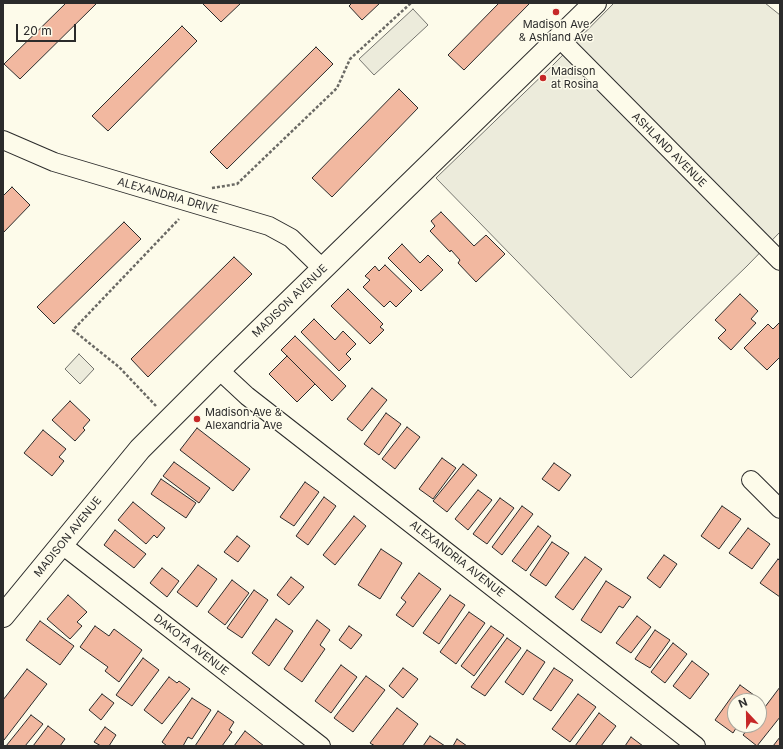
<!DOCTYPE html>
<style>
body{margin:0}
#map{position:relative;width:783px;height:749px;overflow:hidden;background:#fdfbea;font-family:Inter,sans-serif}
canvas{display:block}
.frame{position:absolute;inset:0;border:4px solid #2b2b2b;pointer-events:none}
.north{position:absolute;left:727px;top:693px;width:40px;height:40px;box-sizing:border-box;background:#fdfbea;border:1px solid #a9a89e;border-radius:50%;rotate:338deg;font-size:11px;font-weight:700;line-height:16px;text-align:center;color:#2b2b2b}
.north::after{content:'';display:block;margin:auto;width:14px;height:18px;background:#c62828;clip-path:polygon(50% 0,100% 100%,50% 72%,0 100%)}
.scale{position:absolute;left:16px;top:24px;width:60px;height:18px;box-sizing:border-box;border:2px solid #2b2b2b;border-top:0;padding-left:5px;font-size:12px;line-height:14px;white-space:nowrap;color:#2b2b2b;-webkit-text-stroke:3px #fdfbea;paint-order:stroke}
</style>
<div id="map">
<canvas width="783" height="749"></canvas>
<div class="frame"></div>
<div class="north">N</div>
<div class="scale">20 m</div>
</div>
<script>
const c = document.querySelector('canvas').getContext('2d');
c.lineJoin = 'round';
function paint(path, color) {
  c.fillStyle = color;
  c.fill(path, 'evenodd');
}
function shape(rows) {
  const path = new Path2D();
  for (const r of rows) {
    path.moveTo(r[0], r[1]);
    for (let i = 2; i < r.length; i += 2) path.lineTo(r[i], r[i + 1]);
  }
  return path;
}
function strokePath(path, color, width, dash) {
  c.strokeStyle = color;
  c.lineWidth = width;
  c.lineCap = dash ? 'butt' : 'round';
  c.setLineDash(dash || []);
  c.stroke(path);
}
function write(font, color, halo, rows, align = 'center') {
  c.font = font + ' Inter,sans-serif';
  c.lineWidth = 3;
  c.setLineDash([]);
  c.textBaseline = 'middle';
  c.strokeStyle = halo;
  c.fillStyle = color;
  for (const [text, x, y, turn = 0] of rows) {
    c.save();
    c.translate(x, y);
    c.rotate((+turn || 0) * Math.PI / 180);
    c.textAlign = isNaN(turn) ? turn : align;
    if (halo) c.strokeText(text, 0, 0);
    c.fillText(text, 0, 0);
    c.restore();
  }
}
const green = shape([
 [614,3,765,3,780,15,780,232,747,266,631,378,436,178,553,65,614,3],
 [413,9,428,25,374,75,359,59,413,9],
 [79,354,94,369,80,384,65,369,79,354]
]);
const building = shape([
 [66,3,97,3,20,79,4,64,66,3],
 [204,3,241,3,221,22,203,4,204,3],
 [352,3,380,3,362,20,349,6,352,3],
 [499,3,530,3,464,70,448,55,499,3],
 [182,26,197,41,108,131,92,116,182,26],
 [316,47,333,64,227,169,210,152,316,47],
 [399,89,418,108,332,197,312,178,399,89],
 [12,187,30,205,3,233,3,196,12,187],
 [441,212,474,246,486,235,505,254,476,282,458,263,460,260,451,250,450,252,430,231,435,226,431,221,441,212],
 [124,222,141,239,54,324,37,307,124,222],
 [402,244,420,263,428,255,443,270,421,291,388,258,402,244],
 [234,257,252,274,148,377,131,359,234,257],
 [385,265,412,291,396,307,390,301,384,307,363,287,370,280,365,276,375,266,379,271,385,265],
 [348,289,383,324,380,327,384,330,370,344,331,306,348,289],
 [740,294,758,311,751,319,756,323,731,350,718,338,726,330,715,320,740,294],
 [314,319,335,340,343,331,356,344,346,354,351,359,339,371,301,332,314,319],
 [780,322,780,357,767,370,744,348,768,324,773,329,780,322],
 [295,336,346,386,332,401,281,350,295,336],
 [287,356,315,384,297,402,269,374,287,356],
 [372,388,387,400,362,431,347,419,372,388],
 [70,401,90,420,83,428,85,430,75,441,52,420,70,401],
 [386,413,401,424,379,455,364,444,386,413],
 [407,427,420,437,395,469,382,459,407,427],
 [197,428,250,469,233,491,180,450,197,428],
 [43,430,66,449,59,457,64,461,52,476,24,453,43,430],
 [442,458,456,468,433,499,419,489,442,458],
 [174,462,210,488,199,503,163,476,174,462],
 [554,463,571,475,559,491,542,479,554,463],
 [463,464,477,475,447,512,433,501,463,464],
 [161,479,196,503,186,518,151,494,161,479],
 [305,482,319,492,294,526,280,517,305,482],
 [478,490,492,500,468,530,455,519,478,490],
 [324,497,336,506,308,545,296,536,324,497],
 [500,498,514,508,487,544,473,534,500,498],
 [133,502,165,528,157,538,154,535,146,544,118,520,133,502],
 [522,506,533,514,502,555,492,547,522,506],
 [722,506,741,519,719,549,701,536,722,506],
 [354,516,366,526,335,565,323,555,354,516],
 [538,526,551,536,526,571,512,561,538,526],
 [748,528,770,544,752,569,729,553,748,528],
 [115,530,146,554,134,568,104,545,115,530],
 [237,536,250,546,238,562,224,552,237,536],
 [552,542,569,553,546,586,530,575,552,542],
 [381,549,402,563,380,599,358,585,381,549],
 [664,555,677,564,660,588,647,578,664,555],
 [585,557,602,569,573,610,555,597,585,557],
 [778,559,780,561,780,597,760,583,778,559],
 [198,565,217,579,197,607,177,592,198,565],
 [162,568,179,581,167,597,150,583,162,568],
 [419,573,441,589,413,627,396,615,406,602,401,598,419,573],
 [291,577,304,587,289,605,277,595,291,577],
 [232,580,249,593,225,625,208,612,232,580],
 [606,581,631,597,623,608,619,606,601,633,581,620,606,581],
 [254,590,268,600,242,638,227,628,254,590],
 [68,595,87,612,77,622,82,626,70,639,47,619,68,595],
 [450,595,465,605,439,644,423,633,450,595],
 [469,612,485,623,456,664,440,652,469,612],
 [637,616,651,627,631,653,616,643,637,616],
 [276,619,293,631,269,666,252,653,276,619],
 [317,620,330,630,320,645,325,649,302,682,284,669,317,620],
 [40,621,74,646,60,665,26,640,40,621],
 [95,626,109,636,114,629,142,650,119,682,105,671,108,667,80,647,95,626],
 [349,626,362,635,351,649,339,640,349,626],
 [491,626,504,635,474,676,461,666,491,626],
 [655,630,670,640,650,668,635,659,655,630],
 [507,638,521,648,485,696,471,687,507,638],
 [673,643,687,654,665,683,651,672,673,643],
 [527,650,545,662,523,695,505,682,527,650],
 [143,658,159,670,132,706,116,695,143,658],
 [692,661,709,674,690,699,673,686,692,661],
 [341,665,357,677,331,713,315,701,341,665],
 [403,668,418,679,403,698,389,686,403,668],
 [554,668,573,680,551,711,533,699,554,668],
 [27,669,47,684,4,740,3,739,3,700,27,669],
 [366,676,385,690,353,732,334,718,366,676],
 [169,677,177,683,179,681,190,689,162,724,144,710,169,677],
 [740,685,758,698,756,701,735,701,735,725,738,725,733,733,715,720,740,685],
 [780,687,780,717,757,746,743,735,751,725,759,725,759,715,780,687],
 [102,694,114,703,101,720,89,710,102,694],
 [578,694,596,707,570,742,552,729,578,694],
 [192,698,211,710,192,739,188,737,183,746,167,746,162,742,192,698],
 [397,708,418,724,402,746,375,746,370,743,397,708],
 [218,711,234,722,229,730,232,732,222,746,195,746,218,711],
 [599,713,616,726,601,746,575,746,599,713],
 [31,715,43,724,25,746,6,746,31,715],
 [48,726,65,739,60,746,33,746,48,726],
 [105,727,116,735,109,746,101,746,94,742,105,727],
 [245,731,264,746,234,746,245,731],
 [430,736,445,746,423,746,430,736],
 [631,737,643,746,625,746,631,737],
 [780,737,780,746,773,746,780,737],
 [457,739,467,746,453,746,457,739]
]);
const path = shape([
 [212,188,237,184,337,88,350,59,411,3],
 [156,406,119,367,73,330,179,219]
]);
const street = shape([
 [559,38,780,261],
 [3,140,54,162,269,226,291,238,323,269],
 [219,370,247,396,696,746],
 [751,480,780,509],
 [61,544,321,746]
]);
const primary = shape([
 [3,616,140,449,219,370,595,3]
]);
const markers = [
 [556,12,4,"#c62828"],
 [543,78,4,"#c62828"],
 [197,419,4,"#c62828"]
];
const poiNames = [
 ["Madison Ave",556,25,"center"],
 ["& Ashland Ave",556,38,"center"],
 ["Madison",551,72],
 ["at Rosina",551,85],
 ["Madison Ave &",205,413],
 ["Alexandria Ave",205,426]
];
const streetNames = [
 ["ASHLAND AVENUE",669,150,45],
 ["ALEXANDRIA DRIVE",168,196,16],
 ["MADISON AVENUE",290,301,-44],
 ["MADISON AVENUE",68,537,-51],
 ["ALEXANDRIA AVENUE",457,559,38],
 ["DAKOTA AVENUE",191,645,38]
];
paint(green, '#ecebdb');
strokePath(green, '#74746e', 1);
paint(building, '#f2b8a0');
strokePath(building, '#2b2b2b', 1);
strokePath(street, '#2b2b2b', 20);
strokePath(primary, '#2b2b2b', 24);
strokePath(path, '#6a6964', 2.5, [3, 2]);
strokePath(street, '#fdfbea', 18);
strokePath(primary, '#fdfbea', 22);
for (const [x, y, r, color] of markers) {
  const dot = new Path2D();
  dot.arc(x, y, r, 0, 2 * Math.PI);
  c.fillStyle = color;
  c.fill(dot);
  strokePath(dot, '#fdfbea', 1.5);
}
write('11px', '#2b2b2b', '#fdfbea', poiNames, 'left');
write('11px', '#2b2b2b', '#fdfbea', streetNames);
</script>
